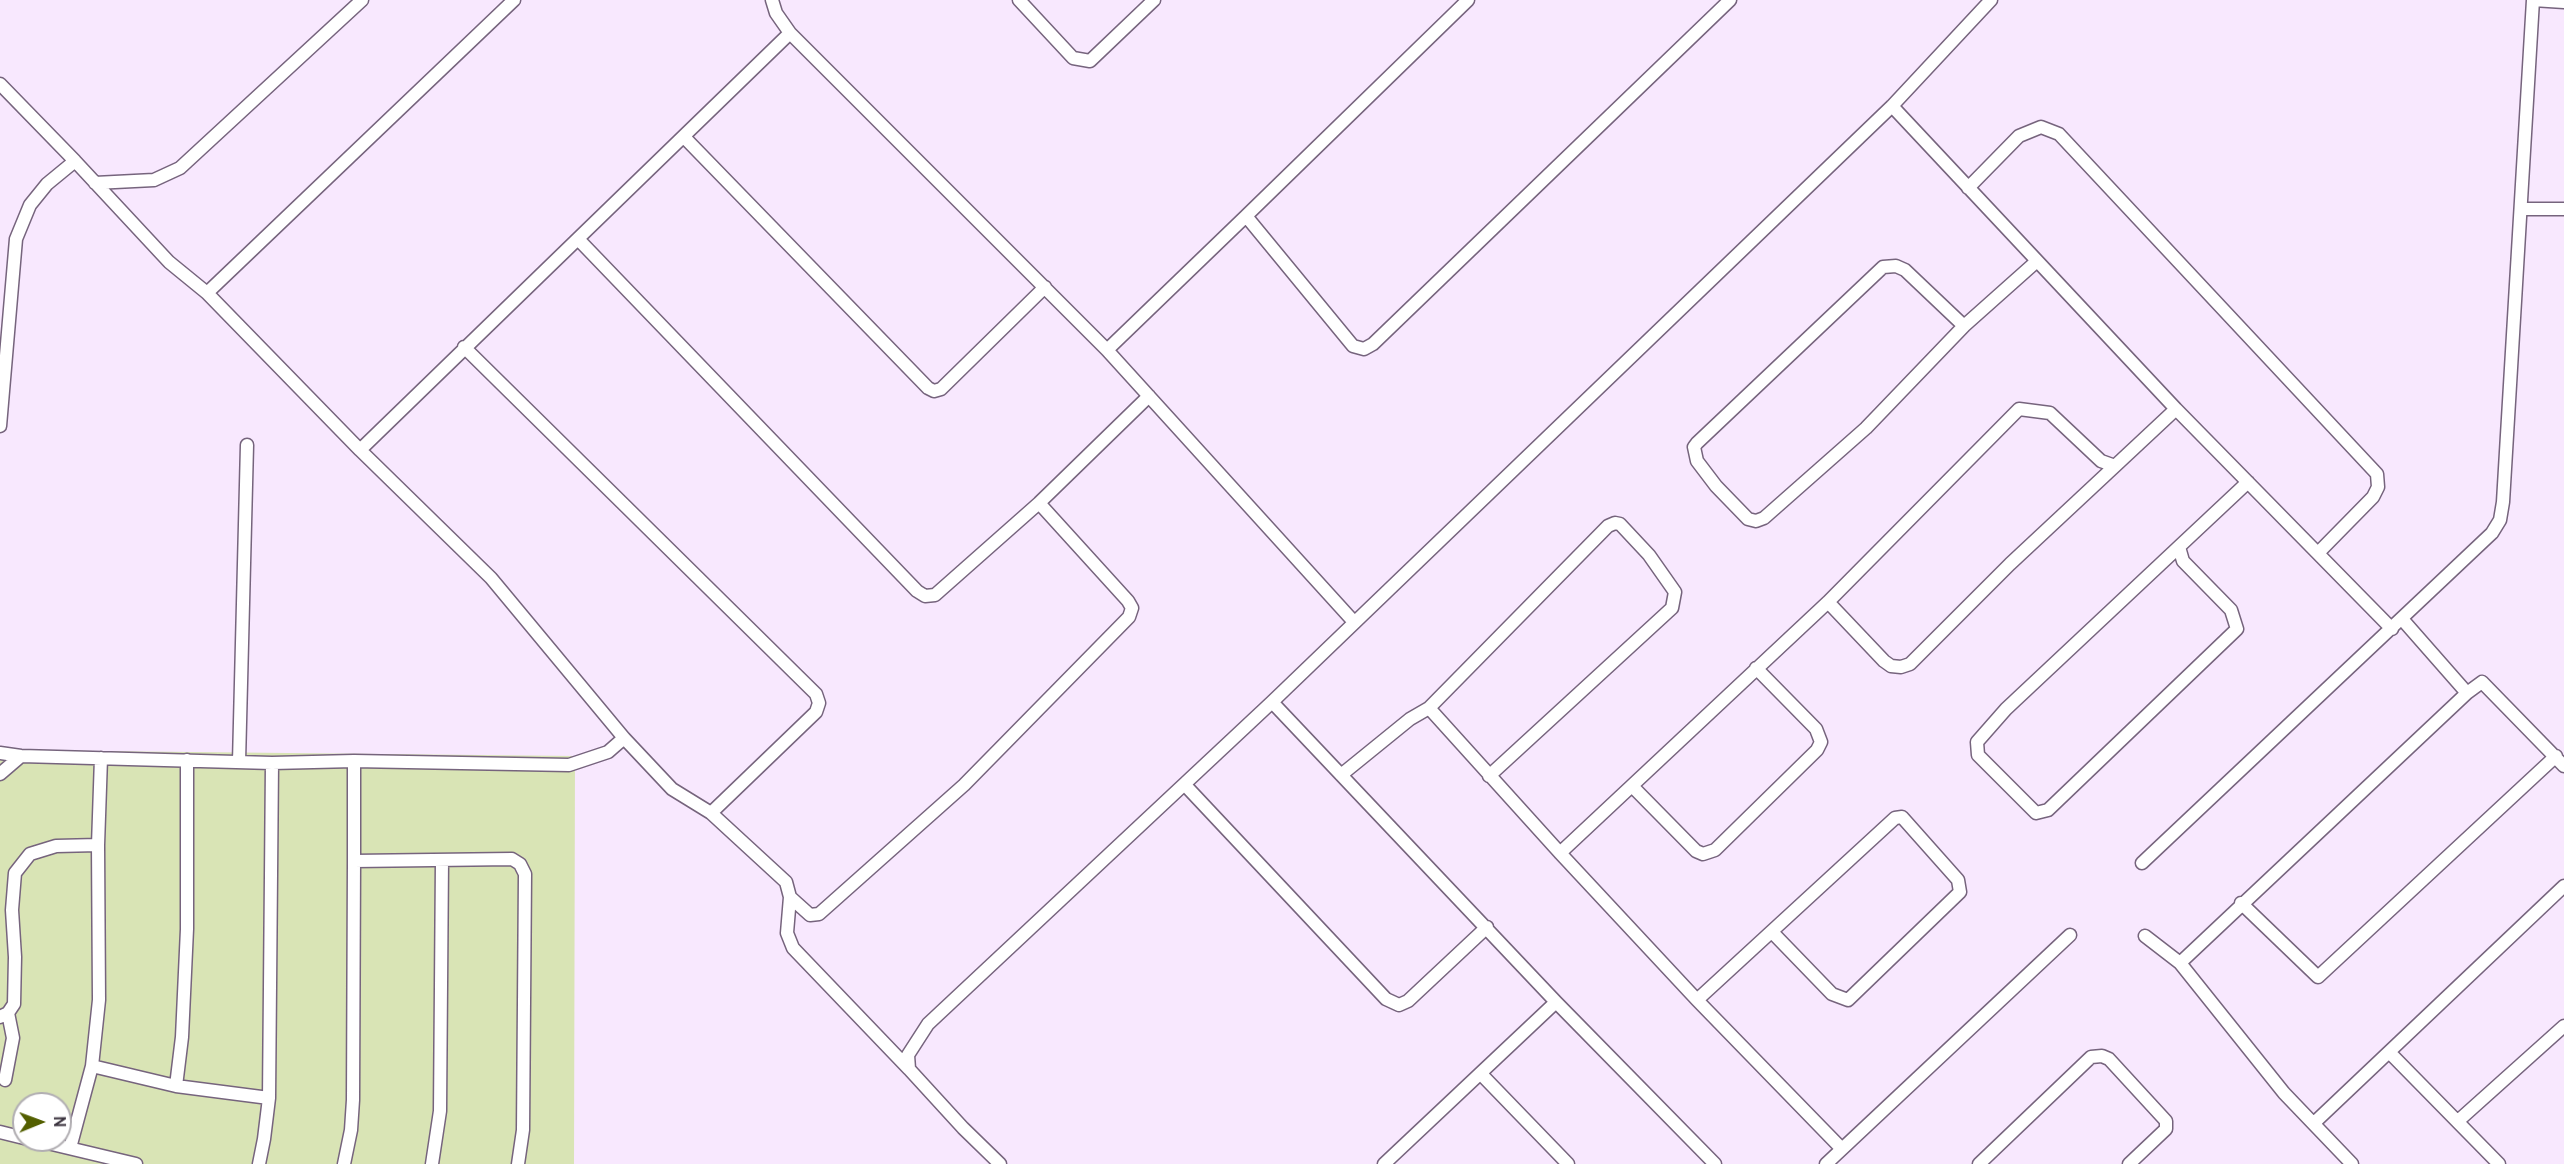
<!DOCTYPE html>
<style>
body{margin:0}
#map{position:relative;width:2564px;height:1164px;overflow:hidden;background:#f8e8fe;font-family:Overpass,sans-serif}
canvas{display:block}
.north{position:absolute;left:12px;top:1092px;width:60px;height:60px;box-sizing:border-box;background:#fff;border:2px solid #b1aeb2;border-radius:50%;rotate:89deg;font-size:16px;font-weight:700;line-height:24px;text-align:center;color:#3c343f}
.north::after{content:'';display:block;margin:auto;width:21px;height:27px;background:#535f00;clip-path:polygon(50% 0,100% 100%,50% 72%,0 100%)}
</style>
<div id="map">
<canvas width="2564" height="1164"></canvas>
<div class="north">N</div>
</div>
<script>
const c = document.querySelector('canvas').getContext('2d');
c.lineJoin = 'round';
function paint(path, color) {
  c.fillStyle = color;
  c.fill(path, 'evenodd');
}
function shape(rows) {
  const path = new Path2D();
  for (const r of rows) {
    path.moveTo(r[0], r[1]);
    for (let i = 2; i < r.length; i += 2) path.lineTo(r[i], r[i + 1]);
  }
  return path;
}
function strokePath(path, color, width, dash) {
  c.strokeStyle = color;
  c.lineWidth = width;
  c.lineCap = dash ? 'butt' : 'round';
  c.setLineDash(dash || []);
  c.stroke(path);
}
const green = shape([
 [0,750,575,756,574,1164,0,1164],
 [24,1104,60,1104,60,1140,24,1140]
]);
const street = shape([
 [772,0,776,13,790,33],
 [1019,0,1073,58,1090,61,1154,0],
 [2533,0,2564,2],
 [0,84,75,161,169,262,207,293,360,450,491,578,624,738,672,789,711,813,816,712,819,703,816,694,464,347],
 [1892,106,2176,409,2392,629],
 [684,137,928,388,934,391,941,389,1045,287],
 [95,183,154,180,180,168,362,0],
 [1968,188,2019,136,2041,127,2059,134,2377,474,2378,487,2373,497,2319,552],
 [2522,209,2564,209],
 [1246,216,1468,0],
 [578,239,917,591,925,596,935,595,1039,503,1149,396],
 [207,293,514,0],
 [1964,326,1905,270,1896,266,1883,267,1697,443,1694,447,1697,461,1716,486,1748,519,1756,521,1764,518,1866,428,1964,326,2037,261],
 [1107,350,1246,216,1353,346,1364,349,1373,344,1730,0],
 [0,426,16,239,30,205,47,184,75,161],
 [360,450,790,33,1107,350,1354,622],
 [2179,547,2183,561,2231,610,2237,629,2048,810,2036,813,1978,755,1977,742,2006,709,2248,482],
 [1828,602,1884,661,1891,666,1901,667,1910,664,2010,564,2115,466],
 [2402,619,2467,693],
 [1272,702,1556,1002,1715,1164],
 [1429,708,1608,526,1615,523,1620,524,1649,555,1675,592,1672,608,1489,776],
 [0,753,21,756,272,763,354,761,569,765,608,752,624,738],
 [354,761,354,861,512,859,520,864,525,874,523,1130,518,1164],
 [239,762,247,445],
 [0,774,21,756],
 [1341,775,1410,719,1429,708,1560,853,1697,1000,1841,1148],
 [1185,785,1386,999,1399,1005,1408,1001,1487,927],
 [1632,786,1696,851,1703,854,1715,850,1817,750,1821,742,1816,729,1756,668],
 [711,813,786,882,790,897,787,933,793,948,909,1069],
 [1560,853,1828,602,2019,409,2050,413,2101,461,2115,466,2176,409],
 [2142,863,2492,533,2500,520,2503,502,2533,0],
 [790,897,810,915,819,914,964,785,1129,617,1132,608,1128,601,1039,503],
 [2241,903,2318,977,2556,756],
 [2145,936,2180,963,2284,1093,2352,1164],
 [2180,963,2467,693,2482,682,2564,766],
 [1697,1000,1895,818,1902,817,1958,880,1960,892,1848,1000,1832,994,1772,932],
 [0,1017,8,1013,14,1004,15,957,12,910,15,873,30,854,56,846,98,845],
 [2390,1053,2499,1164],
 [92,1066,176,1086,269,1098],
 [1481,1074,1568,1164],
 [5,1080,13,1038,8,1013],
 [176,1086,182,1037,187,929,187,760],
 [2458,1121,2564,1026],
 [2314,1123,2564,886],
 [0,1132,24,1138],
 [35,1140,136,1164],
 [70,1148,92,1066,99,1000,98,845,101,758],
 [259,1164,264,1139,269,1098,272,763],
 [344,1164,351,1130,353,1100,354,861],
 [432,1164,440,1111,442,860],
 [1000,1164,963,1128,909,1069,908,1055,928,1024,1272,702,1892,106,1991,0],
 [1384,1164,1556,1002],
 [1826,1164,2070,935],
 [1979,1164,2091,1057,2102,1056,2109,1059,2166,1121,2166,1129,2129,1164]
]);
paint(green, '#d9e4b5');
strokePath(street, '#76647d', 15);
strokePath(street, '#fff', 12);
</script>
